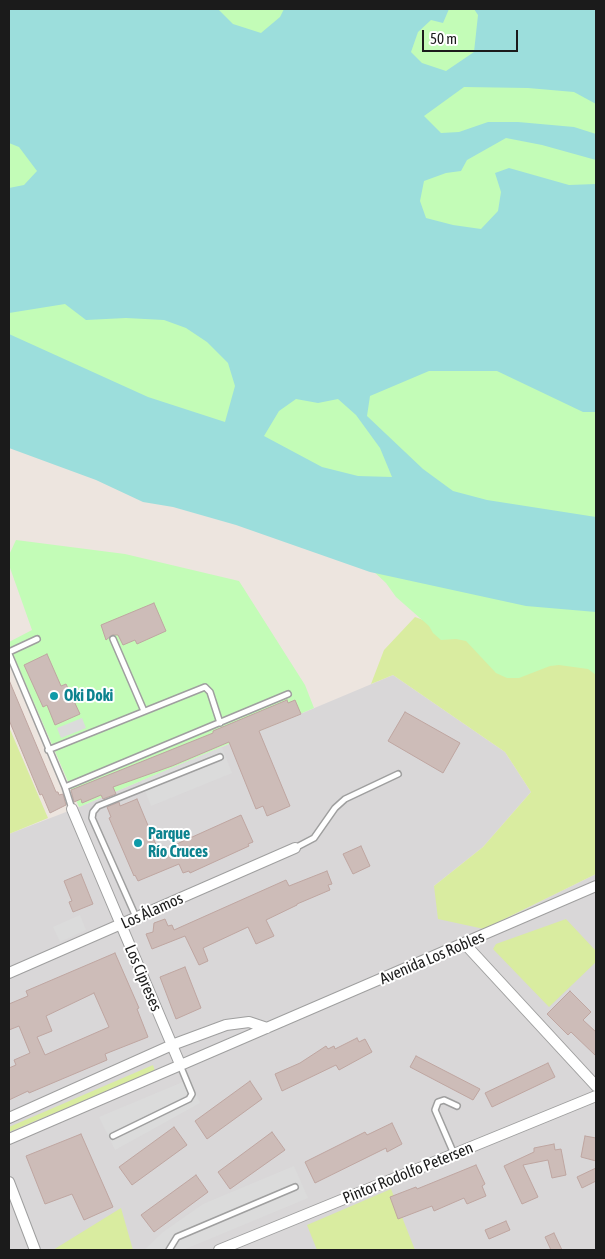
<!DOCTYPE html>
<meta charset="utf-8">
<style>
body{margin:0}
#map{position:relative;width:605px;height:1259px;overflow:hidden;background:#ede5df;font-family:"Asap Condensed",sans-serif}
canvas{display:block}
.frame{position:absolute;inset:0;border:10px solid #1b1b1b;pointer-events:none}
.scale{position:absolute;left:422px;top:30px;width:96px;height:22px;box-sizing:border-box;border:2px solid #1b1b1b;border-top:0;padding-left:6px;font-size:15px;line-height:18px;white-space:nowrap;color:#1b1b1b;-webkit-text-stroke:4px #fff;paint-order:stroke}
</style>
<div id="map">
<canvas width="605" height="1259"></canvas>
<div class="frame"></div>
<div class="scale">50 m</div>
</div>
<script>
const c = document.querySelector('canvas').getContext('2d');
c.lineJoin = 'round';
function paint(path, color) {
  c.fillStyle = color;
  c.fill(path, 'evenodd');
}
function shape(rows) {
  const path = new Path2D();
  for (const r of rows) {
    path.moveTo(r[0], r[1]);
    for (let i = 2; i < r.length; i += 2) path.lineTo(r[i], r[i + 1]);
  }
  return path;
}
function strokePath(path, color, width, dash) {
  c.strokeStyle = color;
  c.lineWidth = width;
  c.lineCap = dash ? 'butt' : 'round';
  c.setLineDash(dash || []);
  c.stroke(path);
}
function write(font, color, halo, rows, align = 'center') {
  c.font = font + ' "Asap Condensed",sans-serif';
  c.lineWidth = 4;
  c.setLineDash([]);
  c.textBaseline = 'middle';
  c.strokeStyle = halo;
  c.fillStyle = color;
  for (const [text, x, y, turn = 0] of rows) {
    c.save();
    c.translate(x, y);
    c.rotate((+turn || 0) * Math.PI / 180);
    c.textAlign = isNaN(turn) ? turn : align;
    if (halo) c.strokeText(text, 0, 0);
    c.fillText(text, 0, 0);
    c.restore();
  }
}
const residential = shape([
 [393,675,505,752,531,792,483,847,434,886,484,929,596,874,596,1250,9,1250,9,834,79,807]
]);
const grass = shape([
 [415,617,478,640,596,663,596,874,484,929,438,919,434,886,483,847,531,792,505,752,393,675,371,684,384,650],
 [9,727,48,818,9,834],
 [566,919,596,951,596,962,549,1007,493,949,496,944],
 [153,1065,155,1071,9,1132,9,1127],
 [391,1189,415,1250,317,1250,307,1225],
 [121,1208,133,1250,53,1250]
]);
const park = shape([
 [9,9,596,9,596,675,588,669,559,665,550,666,519,678,507,678,496,673,466,641,456,639,441,640,433,633,429,626,396,597,386,583,371,569,9,446],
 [16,540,125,554,239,581,305,685,314,708,79,807,9,645,9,642,32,630,9,565,9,555]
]);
const parking = shape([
 [82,718,86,728,61,738,57,728],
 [222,747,232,773,151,806,141,781],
 [80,915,86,930,60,942,53,927],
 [190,1079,200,1103,115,1150,99,1117],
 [294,1166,308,1198,183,1250,144,1250,163,1232,203,1204]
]);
const water = shape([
 [9,9,218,9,233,24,261,33,280,17,284,9,449,9,443,23,431,20,418,32,411,52,422,63,446,71,474,52,478,15,474,9,596,9,596,104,574,92,528,88,464,87,424,116,441,133,459,132,488,122,518,122,574,127,596,134,596,160,542,145,506,138,467,160,461,171,446,173,424,181,420,201,426,218,453,225,481,229,498,211,501,192,495,173,509,168,569,185,596,184,596,412,583,412,497,371,429,371,370,396,367,416,423,469,453,491,487,500,596,517,596,612,526,606,370,572,236,525,173,507,143,502,96,480,9,448,9,334,148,397,225,422,235,386,228,363,207,342,186,328,164,320,126,318,86,320,65,304,9,313,9,188,24,185,37,171,19,147,9,143],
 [296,399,318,403,338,399,356,415,380,448,392,477,358,476,322,467,264,436,279,411]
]);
const building = shape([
 [154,603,166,631,137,644,135,640,123,645,118,635,112,635,106,640,101,625,154,603],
 [47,654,61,686,66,684,80,714,55,725,47,705,43,707,24,665,47,654],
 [9,680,56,792,58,792,59,795,63,794,66,805,50,813,42,794,40,795,9,720,9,680],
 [287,700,288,703,295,700,301,714,259,731,290,806,267,816,263,806,256,809,229,742,172,766,113,787,116,794,103,799,101,795,82,803,81,799,74,802,71,790,213,733,213,731,287,700],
 [405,712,460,743,443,773,388,741,405,712],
 [137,799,159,852,241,815,253,842,248,844,249,846,190,873,189,871,183,873,179,864,138,881,135,875,134,876,109,818,111,817,107,807,119,802,120,806,137,799],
 [361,846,370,866,353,874,343,854,361,846],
 [327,871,332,884,328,885,330,890,297,904,297,905,266,920,274,936,256,944,248,927,203,948,208,961,199,965,185,936,152,949,146,934,153,932,154,923,165,919,168,926,172,925,174,930,286,880,289,886,327,871],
 [81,874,93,904,73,912,69,902,72,901,64,881,81,874],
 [115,953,139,1008,137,1009,148,1037,105,1054,107,1060,29,1093,28,1091,9,1100,9,1068,16,1065,14,1060,30,1053,19,1026,9,1030,9,1004,28,996,26,991,115,953],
 [94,993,109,1027,45,1055,37,1037,52,1031,46,1016,94,993],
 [185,967,201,1008,176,1019,160,977,185,967],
 [570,991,591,1012,583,1020,596,1032,596,1056,571,1032,568,1035,547,1014,570,991],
 [357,1038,359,1042,365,1039,372,1052,339,1070,336,1065,282,1091,275,1074,300,1063,326,1046,328,1049,334,1046,335,1049,357,1038],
 [416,1056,480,1089,473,1100,410,1067,416,1056],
 [548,1063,555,1077,492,1107,485,1093,548,1063],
 [250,1081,262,1099,207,1139,195,1121,250,1081],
 [392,1123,402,1144,387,1152,386,1148,315,1183,305,1162,365,1132,367,1135,392,1123],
 [174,1127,187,1145,132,1185,119,1167,174,1127],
 [272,1132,285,1150,230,1189,218,1172,272,1132],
 [81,1134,113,1207,84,1220,72,1194,45,1204,26,1156,81,1134],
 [585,1136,596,1138,596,1161,581,1157,585,1136],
 [554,1144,555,1150,561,1149,566,1175,552,1178,548,1160,523,1165,538,1197,522,1204,504,1166,534,1152,534,1148,554,1144],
 [476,1165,485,1184,482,1186,486,1196,467,1204,464,1198,434,1211,432,1206,398,1219,390,1197,416,1187,417,1189,476,1165],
 [596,1168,596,1181,582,1188,577,1177,596,1168],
 [196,1175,208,1192,154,1232,141,1215,196,1175],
 [506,1221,510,1230,489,1239,485,1230,506,1221],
 [554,1233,562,1250,551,1250,545,1237,554,1233]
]);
const lane = shape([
 [113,639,144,711],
 [9,652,37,639],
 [9,654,65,787,72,809],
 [48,750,205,687,210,692,220,723],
 [65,787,288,694],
 [295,848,314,838,335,808,345,799,398,774],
 [136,917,92,818,93,812,98,806,220,757],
 [113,1136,189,1099,192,1094,180,1065],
 [454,1154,435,1110,438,1102,444,1100,457,1106],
 [169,1250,177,1237,295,1187]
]);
const street = shape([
 [72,809,180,1064],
 [465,944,596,1086],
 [9,973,295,848],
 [9,1118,172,1045,226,1025,249,1022,267,1028],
 [9,1139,596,886],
 [9,1182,35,1250],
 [219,1250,596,1096]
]);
const markers = [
 [54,696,5,"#0f9aa8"],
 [138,843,5,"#0f9aa8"]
];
const cultureNames = [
 ["Oki Doki",64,696],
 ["Parque",148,834],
 ["Río Cruces",148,852]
];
const streetNames = [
 ["Los Álamos",152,911,-24],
 ["Avenida Los Robles",432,958,-23],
 ["Los Cipreses",143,978,67],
 ["Pintor Rodolfo Petersen",408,1173,-22]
];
paint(residential, '#d9d7d8');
paint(grass, '#d9eca0');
paint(park, '#c3fcb7');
paint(parking, '#dbdbdb');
paint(water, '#9cdedc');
paint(building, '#cdbcb8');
strokePath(building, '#bfa6a1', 1);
strokePath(lane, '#9f9f9f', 8);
strokePath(street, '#9f9f9f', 12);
strokePath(lane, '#fff', 5);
strokePath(street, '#fff', 10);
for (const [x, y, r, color] of markers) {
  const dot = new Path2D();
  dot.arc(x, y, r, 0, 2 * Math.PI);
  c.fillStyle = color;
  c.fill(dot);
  strokePath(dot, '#fff', 2);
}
write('bold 16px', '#0d838f', '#fff', cultureNames, 'left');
write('16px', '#1b1b1b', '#fff', streetNames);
</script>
